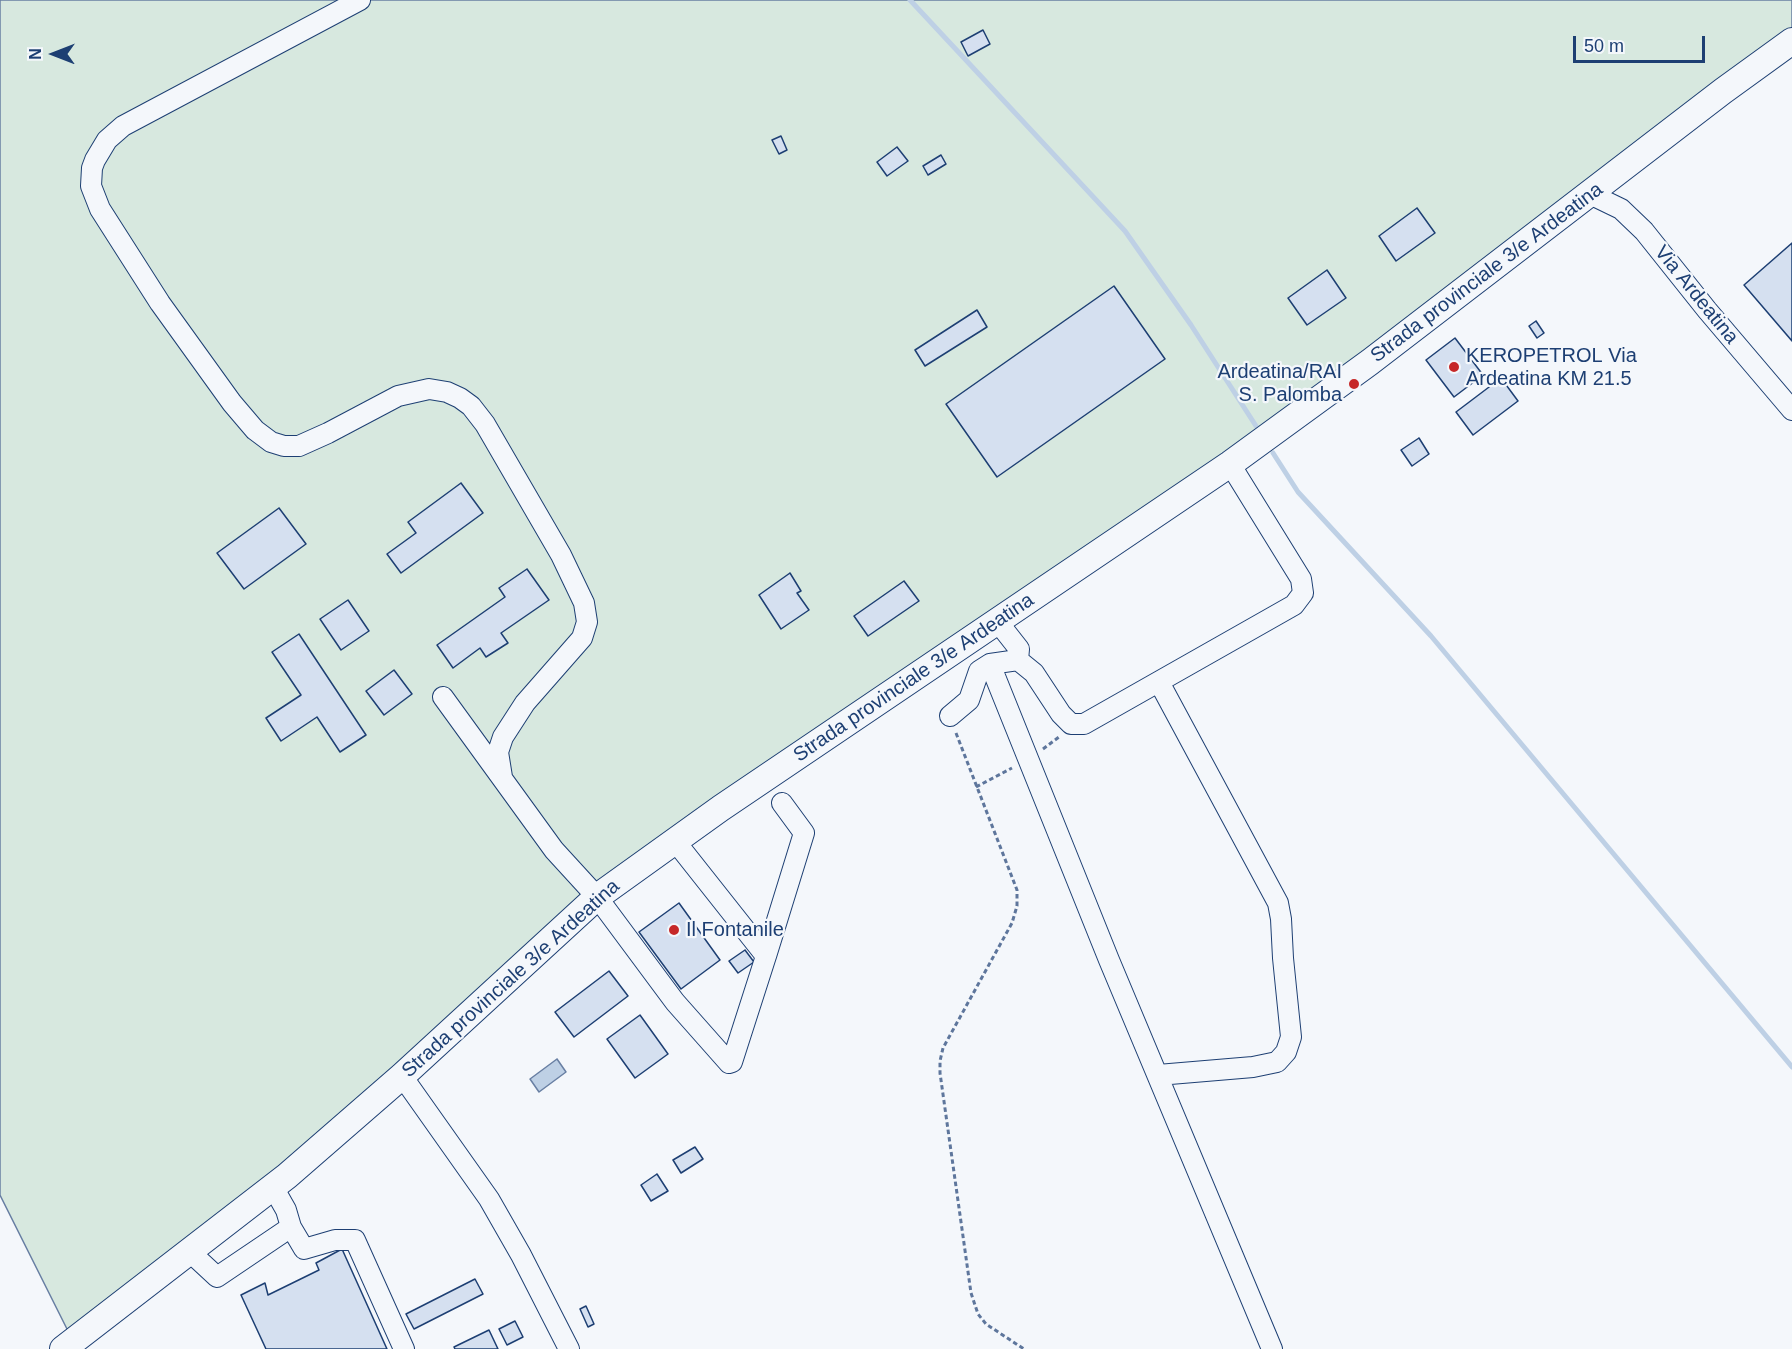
<!DOCTYPE html>
<style>
body{margin:0}
#map{position:relative;width:1792px;height:1349px;overflow:hidden;background:#f4f7fb;font-family:Helvetica,sans-serif}
canvas{display:block}
.north{position:absolute;left:24px;top:24px;width:60px;height:60px;-webkit-text-stroke:4px #f4f7fb;paint-order:stroke;rotate:270deg;font-size:16px;font-weight:700;line-height:24px;text-align:center;color:#1d3f73}
.north::after{content:'';display:block;margin:auto;width:21px;height:27px;background:#1d3f73;clip-path:polygon(50% 0,100% 100%,50% 72%,0 100%)}
.scale{position:absolute;left:1573px;top:36px;width:132px;height:27px;box-sizing:border-box;border:3px solid #1d3f73;border-top:0;padding-left:8px;font-size:18px;line-height:21px;white-space:nowrap;color:#1d3f73;-webkit-text-stroke:4px #f4f7fb;paint-order:stroke}
</style>
<div id="map">
<canvas width="1792" height="1349"></canvas>
<div class="north">N</div>
<div class="scale">50 m</div>
</div>
<script>
const c = document.querySelector('canvas').getContext('2d');
c.lineJoin = 'round';
function paint(path, color) {
  c.fillStyle = color;
  c.fill(path, 'evenodd');
}
function shape(rows) {
  const path = new Path2D();
  for (const r of rows) {
    path.moveTo(r[0], r[1]);
    for (let i = 2; i < r.length; i += 2) path.lineTo(r[i], r[i + 1]);
  }
  return path;
}
function strokePath(path, color, width, dash) {
  c.strokeStyle = color;
  c.lineWidth = width;
  c.lineCap = dash ? 'butt' : 'round';
  c.setLineDash(dash || []);
  c.stroke(path);
}
function write(font, color, halo, rows, align = 'center') {
  c.font = font + ' Helvetica,sans-serif';
  c.lineWidth = 4.5;
  c.setLineDash([]);
  c.textBaseline = 'middle';
  c.strokeStyle = halo;
  c.fillStyle = color;
  for (const [text, x, y, turn = 0] of rows) {
    c.save();
    c.translate(x, y);
    c.rotate((+turn || 0) * Math.PI / 180);
    c.textAlign = isNaN(turn) ? turn : align;
    if (halo) c.strokeText(text, 0, 0);
    c.fillText(text, 0, 0);
    c.restore();
  }
}
const green = shape([
 [0,0,1792,0,1792,47,1230,464,675,841,73,1341,0,1195,0,0]
]);
const water = shape([
 [557,1059,566,1072,539,1092,530,1079,557,1059]
]);
const stream = shape([
 [910,0,1125,231,1191,325,1256,426],
 [1273,453,1298,492,1431,636,1792,1067]
]);
const building = shape([
 [983,30,990,44,968,56,961,42,983,30],
 [781,136,787,150,779,154,772,140,781,136],
 [897,147,908,161,887,176,877,162,897,147],
 [941,155,946,164,928,175,923,166,941,155],
 [1417,208,1435,233,1396,261,1379,236,1417,208],
 [1792,243,1792,341,1744,285,1792,243],
 [1327,270,1346,298,1307,325,1288,298,1327,270],
 [1114,286,1165,359,997,477,946,404,1114,286],
 [977,310,987,327,925,366,915,350,977,310],
 [1536,321,1544,333,1537,338,1529,326,1536,321],
 [1455,338,1483,375,1454,397,1426,360,1455,338],
 [1501,378,1518,401,1473,435,1456,412,1501,378],
 [1419,438,1429,454,1412,466,1401,450,1419,438],
 [461,483,483,513,401,573,387,554,416,533,408,522,461,483],
 [279,508,306,544,244,589,217,553,279,508],
 [527,569,549,600,501,633,508,643,486,657,480,648,453,668,437,645,505,597,499,588,527,569],
 [790,573,801,591,797,593,809,610,781,629,759,595,790,573],
 [904,581,919,601,868,636,854,616,904,581],
 [348,600,369,631,341,650,320,619,348,600],
 [299,634,366,735,340,752,317,717,281,741,266,718,301,695,272,652,299,634],
 [394,670,412,694,384,715,366,691,394,670],
 [679,903,720,960,681,989,639,932,679,903],
 [745,950,754,962,738,973,729,961,745,950],
 [609,971,628,996,574,1037,555,1012,609,971],
 [640,1015,668,1054,635,1078,607,1039,640,1015],
 [695,1147,703,1159,681,1173,673,1160,695,1147],
 [657,1174,668,1191,651,1201,641,1185,657,1174],
 [342,1249,387,1349,266,1349,241,1295,265,1283,268,1295,319,1270,316,1263,342,1249],
 [475,1279,483,1294,414,1329,406,1314,475,1279],
 [586,1306,594,1324,588,1327,580,1309,586,1306],
 [515,1321,523,1337,507,1345,499,1329,515,1321],
 [489,1330,498,1349,455,1349,454,1347,489,1330]
]);
const path = shape([
 [956,733,1017,890,1017,906,1012,923,943,1048,940,1061,940,1073,971,1293,978,1314,986,1324,1024,1349],
 [1043,749,1059,737],
 [976,787,1012,768]
]);
const minor = shape([
 [360,0,123,126,107,140,95,160,92,168,91,186,100,209,160,303,232,403,255,430,271,442,284,446,299,446,328,433,398,396,429,389,447,392,460,398,471,406,485,424,561,555,584,603,587,622,582,638,525,703,503,737,498,752,502,777],
 [1590,194,1621,209,1644,231,1707,310,1792,410],
 [997,621,1019,649,1018,660],
 [990,664,1109,960,1272,1349],
 [443,697,554,850,597,897,675,1002,729,1063,732,1062,766,956,675,841],
 [950,716,969,700,979,671,990,664,1018,660,1034,673,1061,714,1071,724,1084,724,1294,605,1303,593,1301,579,1230,464],
 [766,956,804,833,782,803],
 [1158,1075,1253,1067,1277,1062,1286,1052,1291,1037,1283,958,1281,919,1278,903,1159,682],
 [402,1076,489,1199,521,1255,569,1349],
 [291,1227,304,1249,335,1240,355,1240,404,1349],
 [189,1251,217,1277,291,1227,286,1210,273,1187]
]);
const major = shape([
 [63,1349,287,1176,402,1076,597,897,721,808,1230,464,1370,362,1723,91,1792,41]
]);
const markers = [
 [1454,367,6,"#c62828"],
 [1354,384,6,"#c62828"],
 [674,930,6,"#c62828"]
];
const streetNames = [
 ["Strada provinciale 3/e Ardeatina",1487,273,-37],
 ["Via Ardeatina",1696,295,51],
 ["Strada provinciale 3/e Ardeatina",914,678,-34],
 ["Strada provinciale 3/e Ardeatina",511,979,-42]
];
const poiNames = [
 ["KEROPETROL Via",1466,356],
 ["Ardeatina KM 21.5",1466,379],
 ["Ardeatina/RAI",1342,372,"right"],
 ["S. Palomba",1342,395,"right"],
 ["Il Fontanile",686,930]
];
paint(green, '#d7e8df');
strokePath(green, '#687fa3', 1.5);
paint(water, '#bed0e5');
strokePath(water, '#687fa3', 1.5);
strokePath(stream, '#bed0e5', 5);
paint(building, '#d5e0f0');
strokePath(building, '#1d3f73', 1.5);
strokePath(minor, '#1d3f73', 22);
strokePath(major, '#1d3f73', 28);
strokePath(path, '#5e769c', 3, [4.5, 3]);
strokePath(minor, '#f4f7fb', 20);
strokePath(major, '#f4f7fb', 26);
for (const [x, y, r, color] of markers) {
  const dot = new Path2D();
  dot.arc(x, y, r, 0, 2 * Math.PI);
  c.fillStyle = color;
  c.fill(dot);
  strokePath(dot, '#f4f7fb', 2);
}
write('20px', '#1d3f73', '#f4f7fb', streetNames);
write('20px', '#1d3f73', '#f4f7fb', poiNames, 'left');
</script>
